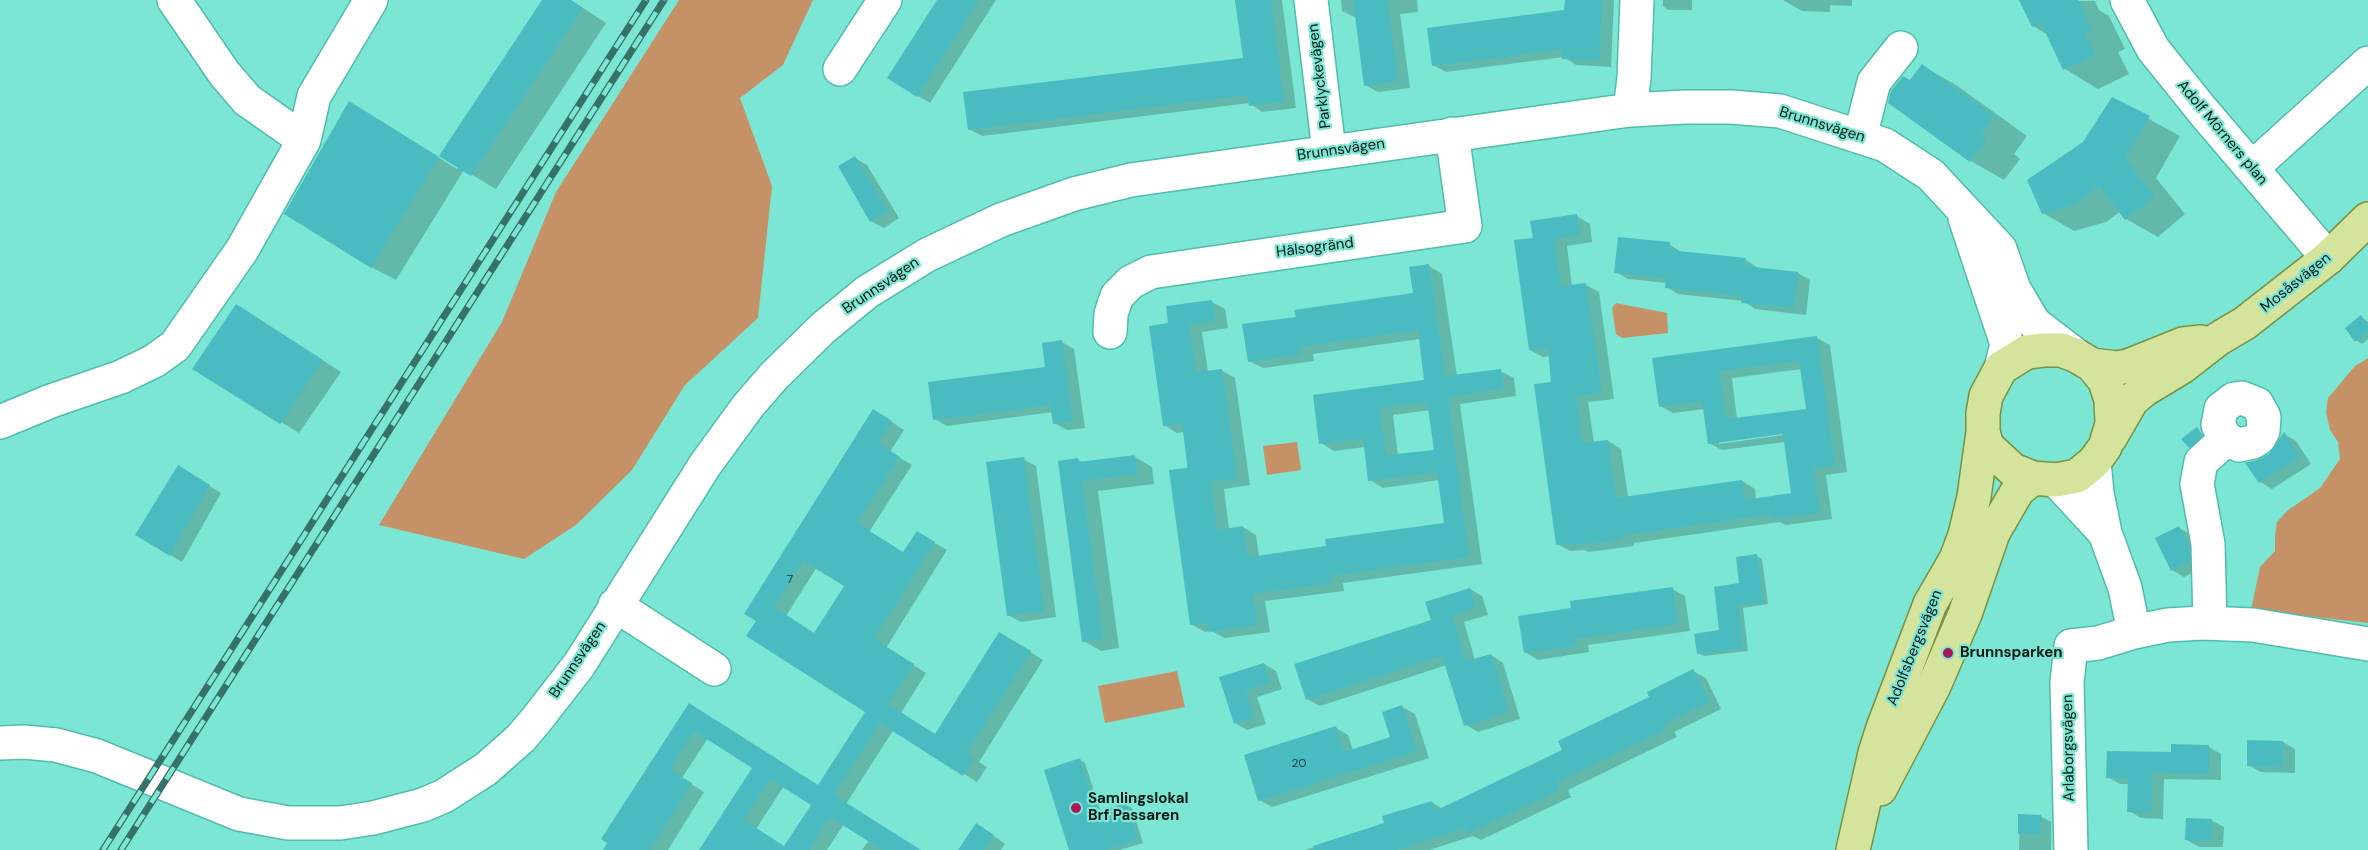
<!DOCTYPE html>
<meta charset="utf-8">
<style>
body{margin:0}
canvas{display:block;background:#7be6d3}
</style>
<canvas width="2368" height="850"></canvas>
<script>
const c = document.querySelector('canvas').getContext('2d');
c.lineJoin = 'round';
function paint(path, color) {
  c.fillStyle = color;
  c.fill(path, 'evenodd');
}
function shape(rows) {
  const path = new Path2D();
  for (const r of rows) {
    path.moveTo(r[0], r[1]);
    for (let i = 2; i < r.length; i += 2) path.lineTo(r[i], r[i + 1]);
  }
  return path;
}
function strokePath(path, color, width, dash) {
  c.strokeStyle = color;
  c.lineWidth = width;
  c.lineCap = dash ? 'butt' : 'round';
  c.setLineDash(dash || []);
  c.stroke(path);
}
function write(font, color, halo, rows, align = 'center') {
  c.font = font + ' "DM Sans",sans-serif';
  c.lineWidth = 4.5;
  c.setLineDash([]);
  c.textBaseline = 'middle';
  c.strokeStyle = halo;
  c.fillStyle = color;
  for (const [text, x, y, turn = 0] of rows) {
    c.save();
    c.translate(x, y);
    c.rotate((+turn || 0) * Math.PI / 180);
    c.textAlign = isNaN(turn) ? turn : align;
    if (halo) c.strokeText(text, 0, 0);
    c.fillText(text, 0, 0);
    c.restore();
  }
}
const green = shape([
 [679,0,813,0,783,65,740,98,772,186,758,318,685,385,632,470,576,525,524,559,379,525,502,322,556,192],
 [1616,303,1667,313,1668,333,1622,338,1616,334,1612,308],
 [2368,358,2368,623,2251,610,2260,567,2275,551,2275,536,2277,522,2287,511,2320,488,2340,459,2338,442,2330,430,2326,412,2328,398,2355,366],
 [1297,442,1301,470,1267,475,1263,446],
 [1177,671,1185,707,1105,723,1098,686]
]);
const shadow = shape([
 [544,0,571,0,606,23,496,189,464,170,396,280,371,267,374,117,457,169],
 [939,0,996,0,930,103,918,96],
 [1237,0,1282,0,1296,108,1262,112,1250,103,982,136,969,129,1244,60],
 [1341,0,1417,0,1418,12,1400,14,1410,88,1378,92,1365,85,1357,18,1342,11],
 [1566,0,1614,0,1611,67,1576,65,1564,57,1446,72,1433,65,1566,11],
 [1663,0,1692,0,1692,10,1668,10,1663,6],
 [1783,0,1852,0,1852,6,1830,5,1830,12,1802,11],
 [2023,0,2095,1,2099,10,2109,16,2125,49,2118,52,2129,74,2098,89,2065,69,2048,35,2033,26],
 [1922,66,1956,85,2027,136,2014,154,2020,159,2004,180,1971,161,1910,82],
 [2112,99,2180,136,2156,178,2185,214,2158,237,2126,219,2121,211,2106,222,2074,231,2043,213],
 [855,158,867,165,899,218,884,228,871,221],
 [1577,216,1590,224,1592,242,1567,246,1572,286,1586,285,1599,292,1614,399,1588,402,1594,443,1608,441,1621,449,1628,497,1742,481,1755,489,1756,500,1792,495,1785,442,1722,450,1709,443,1705,409,1673,413,1660,406,1654,360,1817,338,1830,345,1847,472,1826,475,1832,519,1786,525,1779,522,1634,543,1634,546,1589,552,1584,550,1570,551,1557,544,1550,356,1543,357,1530,350,1534,239],
 [1802,369,1807,410,1737,419,1732,378],
 [1790,431,1790,434,1719,444,1719,441],
 [1669,244,1681,252,1746,260,1758,268,1798,273,1810,280,1806,315,1755,309,1743,301,1678,294,1666,287,1667,283,1628,279,1616,272],
 [1429,266,1442,274,1457,376,1500,371,1514,378,1516,396,1460,404,1482,564,1343,583,1344,591,1265,601,1270,632,1224,638,1212,631,1205,632,1191,624,1189,469,1184,432,1177,433,1164,425,1169,324,1212,302,1225,309,1228,328,1202,332,1208,372,1221,370,1235,378,1250,485,1224,489,1229,529,1243,527,1256,535,1259,557,1328,547,1446,524,1440,480,1383,488,1370,480,1365,447,1334,451,1321,443,1315,396,1426,382,1420,339,1313,354,1314,361,1263,368,1249,361,1297,318,1414,295],
 [1430,410,1436,451,1398,456,1393,415],
 [255,317,341,372,299,433,194,368],
 [2361,317,2368,322,2368,339,2362,344,2356,340],
 [1062,342,1074,349,1085,428,1067,430,1054,423,1053,412,947,426,935,419,1047,368],
 [887,419,904,430,890,452,912,465,869,532,904,554,917,533,947,550,886,648,926,673,901,713,936,735,1013,641,1043,660,979,762,987,767,977,782,894,729,846,804,919,850,862,850,869,840,844,824,827,850,701,850,754,767,708,738,682,778,704,792,668,850,604,850,689,705,819,787,867,711,748,636],
 [817,567,846,586,815,634,786,616],
 [784,786,813,805,785,848,756,829],
 [2197,429,2207,439,2195,450,2190,447],
 [2284,434,2296,441,2311,464,2272,489,2260,482,2270,455],
 [1135,457,1152,467,1154,484,1098,491,1119,648,1101,651,1084,641,1078,460,1085,463],
 [1023,459,1036,466,1056,617,1021,622,1008,615],
 [178,467,221,493,182,562,137,535],
 [2179,528,2192,535,2202,568,2184,577,2172,570],
 [1757,556,1762,559,1768,604,1743,608,1748,651,1704,656,1698,653,1721,632,1741,585],
 [1470,589,1482,596,1488,615,1464,622,1475,660,1491,655,1503,663,1520,719,1478,732,1466,725,1447,665,1320,706,1307,699,1433,621],
 [1672,589,1685,596,1690,631,1588,645,1589,652,1538,660,1525,652,1573,610],
 [1264,664,1276,671,1282,689,1257,697,1266,724,1247,730,1235,723,1221,678],
 [1693,671,1706,678,1721,709,1674,732,1677,737,1568,790,1571,797,1481,840,1473,836,1429,850,1305,850,1386,824,1431,802,1443,809,1564,751],
 [1402,707,1415,714,1429,758,1272,807,1259,800,1336,728,1348,735,1353,750,1392,738],
 [2283,742,2295,749,2295,773,2261,772,2248,765],
 [2209,747,2221,754,2221,780,2164,779,2163,819,2141,818,2129,811,2129,784,2120,784,2108,777,2172,754],
 [1080,760,1085,763,1101,813,1126,805,1132,808,1143,843,1120,850,1071,850],
 [2020,815,2040,816,2051,822,2051,850,2019,850],
 [2211,820,2224,827,2223,847,2199,847,2187,840],
 [988,832,1005,844,1001,850,960,850]
]);
const building = shape([
 [542,0,571,0,583,8,471,176,439,156],
 [937,0,979,0,917,97,887,78],
 [1235,0,1271,0,1284,101,1249,106,1247,95,968,130,963,92,1243,58],
 [1353,0,1387,0,1398,81,1364,86],
 [1565,0,1602,0,1599,60,1562,59,1563,49,1432,66,1427,28,1564,10],
 [2019,0,2078,0,2092,29,2085,32,2096,55,2063,70,2041,23,2032,27],
 [1922,64,1994,116,1981,134,1987,138,1970,162,1888,103,1891,91,1903,76,1910,80],
 [2112,97,2150,116,2125,159,2155,196,2125,220,2099,186,2074,205,2042,214,2027,180,2083,142],
 [349,101,439,157,371,268,284,214],
 [855,156,888,211,870,222,838,166],
 [1577,214,1580,235,1554,239,1561,286,1586,283,1602,392,1576,396,1582,443,1608,440,1616,498,1742,480,1745,500,1791,493,1783,434,1708,444,1702,401,1659,407,1652,358,1817,336,1835,466,1814,468,1820,513,1772,519,1771,514,1621,536,1622,539,1574,546,1574,543,1556,545,1534,384,1551,382,1548,348,1529,350,1514,240,1533,238,1530,221],
 [1799,361,1806,409,1726,419,1719,371],
 [1618,237,1670,242,1669,250,1746,258,1745,266,1798,272,1794,308,1741,303,1742,296,1665,288,1666,278,1614,273],
 [1429,264,1445,376,1501,369,1503,389,1448,397,1469,557,1331,576,1332,583,1253,594,1257,625,1209,632,1208,623,1190,625,1169,470,1187,468,1187,463,1182,424,1163,426,1149,326,1168,323,1166,306,1212,300,1215,321,1189,325,1196,372,1222,369,1237,478,1211,482,1217,530,1243,526,1248,557,1326,546,1325,539,1444,523,1437,472,1368,481,1363,438,1319,444,1313,395,1424,380,1418,330,1300,347,1301,354,1248,362,1242,324,1296,317,1294,310,1413,293,1409,267],
 [1427,402,1434,450,1386,455,1380,408],
 [236,304,323,360,280,424,192,369],
 [2361,315,2368,325,2368,331,2355,342,2345,328],
 [1062,340,1073,421,1053,424,1050,405,933,420,928,382,1045,367,1042,343],
 [873,409,892,421,878,443,900,457,857,523,903,552,917,531,935,542,874,639,914,664,888,704,935,734,999,632,1031,651,966,754,974,759,963,776,880,723,834,795,921,850,882,850,830,817,809,850,699,850,752,768,694,731,670,770,692,783,650,850,603,850,607,843,601,839,689,703,818,785,865,712,746,636,756,621,744,614],
 [803,561,844,586,814,633,774,607],
 [770,779,811,805,784,846,744,820],
 [2197,427,2202,435,2189,448,2181,439],
 [2284,432,2300,457,2259,483,2245,463,2257,460,2269,454],
 [1135,455,1138,474,1082,481,1103,639,1082,642,1058,461,1078,458,1079,462],
 [1024,457,1044,611,1007,616,986,462],
 [178,465,210,485,170,556,135,535],
 [2179,526,2189,547,2190,561,2171,571,2155,538],
 [1757,554,1763,602,1738,605,1743,648,1697,654,1694,634,1719,630,1714,587,1739,583,1736,557],
 [1673,587,1678,624,1576,639,1577,646,1524,653,1518,616,1571,608,1570,601],
 [1470,588,1476,608,1452,616,1466,661,1491,654,1509,712,1464,726,1442,656,1306,700,1294,664,1431,620,1425,602],
 [1264,663,1270,683,1246,691,1254,717,1234,724,1219,677],
 [1693,669,1710,702,1663,725,1665,730,1556,783,1560,790,1467,834,1465,828,1396,850,1314,850,1313,846,1384,823,1382,816,1432,801,1435,811,1562,750,1558,741,1649,697,1647,692],
 [1402,705,1417,751,1258,801,1244,755,1336,726,1344,752,1390,737,1382,712],
 [2247,740,2283,741,2283,767,2247,766],
 [2171,744,2209,745,2209,774,2152,773,2151,813,2127,812,2128,778,2106,778,2107,751,2171,752],
 [1080,758,1097,812,1126,803,1138,840,1105,850,1069,850,1044,770],
 [2018,814,2041,815,2040,834,2018,834],
 [2186,818,2212,819,2211,841,2185,840],
 [976,823,994,835,984,850,958,850]
]);
const minor = shape([
 [1311,0,1329,151],
 [2127,0,2153,49,2202,110,2328,258],
 [840,69,885,0],
 [1630,110,1634,78,1637,0],
 [1860,137,1874,82,1901,48],
 [304,140,314,96,371,0],
 [2252,168,2368,63],
 [1965,218,2007,344,2001,368],
 [1110,332,1111,314,1117,296,1131,282,1151,272,1465,226,1452,134],
 [0,422,51,401,121,377,154,361,175,346,242,250,304,140,247,100,224,73,174,0],
 [2094,462,2097,493,2105,533,2125,588,2134,632],
 [2056,480,2105,533],
 [615,605,714,669],
 [2210,623,2208,544,2197,484,2201,462,2226,439,2239,445,2253,442,2259,438,2263,431,2264,417,2257,404,2242,398,2234,399,2221,409,2218,425,2226,439],
 [0,743,24,742,56,745,97,756,239,814,288,823,340,823,373,818,423,805,444,796,486,769,521,738,537,719,579,665,705,465,748,406,774,376,823,328,867,292,927,255,1001,220,1074,194,1131,180,1630,110,1685,107,1731,107,1780,111,1885,145,1931,175,2000,249,2014,289,2034,323,2077,356],
 [2071,850,2067,682,2071,646,2098,643,2134,632,2168,625,2202,623,2253,625,2368,644]
]);
const major = shape([
 [2044,350,2061,350,2077,356,2092,365,2105,381,2111,400,2112,424,2105,447,2094,462,2077,476,2056,480,2033,478,2013,470,1987,446,1983,432,1983,413,1986,396,2001,368,2027,352,2044,350],
 [2092,365,2117,368,2128,366,2183,344,2201,342],
 [2110,438,2132,400,2144,390,2182,367,2218,339,2245,323,2328,258,2368,219],
 [1880,789,1934,686,1965,614,1993,533,2018,490,2033,478],
 [1853,850,1875,753,1883,728,1930,604,1956,559,1965,535,1974,497,1983,432]
]);
const rail = shape([
 [103,850,646,0],
 [121,850,664,0]
]);
const markers = [
 [1948,653,6,"#a71858"],
 [1076,808,6,"#a71858"]
];
const numberNames = [
 ["7",790,580],
 ["20",1299,764]
];
const streetNames = [
 ["Parklyckevägen",1320,76,-97],
 ["Brunnsvägen",1822,125,17],
 ["Adolf Mörners plan",2222,133,50],
 ["Brunnsvägen",1341,150,-8],
 ["Hälsogränd",1315,248,-7],
 ["Mosåsvägen",2296,283,-39],
 ["Brunnsvägen",881,286,-34],
 ["Adolfsbergsvägen",1915,648,-68],
 ["Brunnsvägen",578,660,-56],
 ["Arlaborgsvägen",2069,748,-91]
];
const poiNames = [
 ["Brunnsparken",1960,653],
 ["Samlingslokal",1088,799],
 ["Brf Passaren",1088,816]
];
paint(green, '#c59268');
paint(shadow, '#0003');
paint(building, '#4abbc1');
strokePath(minor, '#4fbdaa', 36);
strokePath(major, '#789142', 36);
strokePath(minor, '#fff', 33);
strokePath(major, '#d4e49c', 33);
strokePath(rail, '#377268', 7);
strokePath(rail, '#7be6d3', 4.5, [14]);
for (const [x, y, r, color] of markers) {
  const dot = new Path2D();
  dot.arc(x, y, r, 0, 2 * Math.PI);
  c.fillStyle = color;
  c.fill(dot);
  strokePath(dot, '#7be6d3', 2);
}
write('12px', '#14413f', null, numberNames);
write('15px', '#021814', '#7be6d3', streetNames);
write('bold 15px', '#021814', '#7be6d3', poiNames, 'left');
</script>
